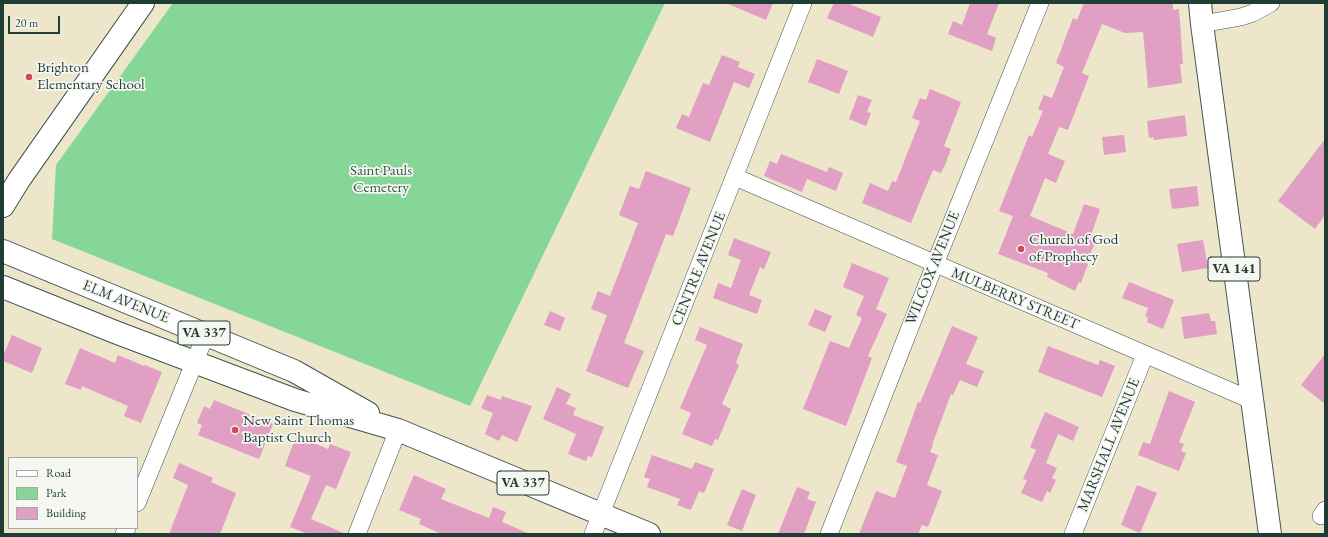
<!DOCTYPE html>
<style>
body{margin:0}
#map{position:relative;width:1328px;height:537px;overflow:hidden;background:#ede6cb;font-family:"EB Garamond",serif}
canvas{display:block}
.frame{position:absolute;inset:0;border:4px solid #1f3d34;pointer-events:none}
.legend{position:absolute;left:8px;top:457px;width:130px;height:72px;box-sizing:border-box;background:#f6f6f2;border:1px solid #a0aca6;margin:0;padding:5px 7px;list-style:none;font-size:12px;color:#1f3d34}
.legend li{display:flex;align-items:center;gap:8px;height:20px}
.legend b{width:20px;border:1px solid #a0aca6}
.scale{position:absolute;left:8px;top:16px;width:52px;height:18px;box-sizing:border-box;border:2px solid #1f3d34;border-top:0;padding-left:5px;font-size:12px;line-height:14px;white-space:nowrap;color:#1f3d34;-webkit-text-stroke:3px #f6f6f2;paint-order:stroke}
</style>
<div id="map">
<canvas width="1328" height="537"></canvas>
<div class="frame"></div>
<ul class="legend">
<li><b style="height:5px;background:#fff"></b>Road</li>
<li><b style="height:11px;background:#86d797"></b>Park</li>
<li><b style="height:11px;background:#e09fc3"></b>Building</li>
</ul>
<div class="scale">20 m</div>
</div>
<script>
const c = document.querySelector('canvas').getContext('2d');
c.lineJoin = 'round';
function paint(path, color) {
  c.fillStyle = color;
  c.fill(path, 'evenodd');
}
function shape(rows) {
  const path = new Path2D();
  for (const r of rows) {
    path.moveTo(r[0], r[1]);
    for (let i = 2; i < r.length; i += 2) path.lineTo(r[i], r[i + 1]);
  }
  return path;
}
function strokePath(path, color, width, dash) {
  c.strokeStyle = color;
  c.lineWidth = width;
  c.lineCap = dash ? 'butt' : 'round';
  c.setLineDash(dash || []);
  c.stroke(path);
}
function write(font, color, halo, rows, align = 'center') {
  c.font = font + ' "EB Garamond",serif';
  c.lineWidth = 3.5;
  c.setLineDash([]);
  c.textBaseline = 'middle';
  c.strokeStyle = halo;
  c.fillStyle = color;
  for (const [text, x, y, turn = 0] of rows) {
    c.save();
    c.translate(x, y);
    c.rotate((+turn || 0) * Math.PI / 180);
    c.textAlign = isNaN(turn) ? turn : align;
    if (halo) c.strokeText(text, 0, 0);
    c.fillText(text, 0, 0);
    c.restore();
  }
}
const green = shape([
 [173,3,665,3,470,406,52,239,56,165]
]);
const building = shape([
 [726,3,773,3,766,20],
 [834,3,847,3,881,17,873,37,827,18],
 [970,3,999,3,987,34,996,38,992,51,948,34,953,21,962,25],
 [1084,3,1173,3,1173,10,1179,9,1183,64,1180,64,1182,83,1148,88,1143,32,1125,33,1102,24,1082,73,1089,76,1068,130,1059,127,1048,154,1065,161,1056,183,1045,178,1030,216,1073,234,1084,204,1100,209,1091,235,1097,238,1088,259,1071,257,1088,264,1081,283,1079,282,1075,291,1047,277,1048,273,998,254,1013,216,999,211,1029,135,1032,137,1043,111,1038,109,1044,95,1052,98,1064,67,1056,63,1073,18,1077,20],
 [722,55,740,62,738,67,755,74,749,88,734,82,710,142,676,128,682,114,689,117,703,83,709,85],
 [817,59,848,71,839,94,808,82],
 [930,89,961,102,944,146,951,149,945,165,941,173,933,170,911,223,862,203,870,183,888,191,892,181,896,182,920,121,912,118,920,98,926,100],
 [858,95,872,100,867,112,871,113,866,126,849,119],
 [1185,115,1187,136,1154,140,1153,137,1149,138,1147,121],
 [1124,135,1126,152,1104,155,1102,137],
 [1325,139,1325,215,1315,229,1278,201],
 [781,154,827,172,829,167,843,173,836,191,807,179,802,192,764,176,770,161,777,164],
 [646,171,691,188,673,236,666,234,624,343,644,351,628,388,586,371,607,315,591,309,598,291,610,296,638,223,619,215,630,186,639,189],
 [1197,186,1199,206,1172,209,1169,189],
 [734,238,771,252,764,269,760,267,749,295,762,300,757,314,713,298,718,283,731,288,741,260,728,255],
 [1203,240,1208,268,1182,272,1177,244],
 [852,263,889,278,876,309,887,314,868,356,872,358,846,426,803,409,830,341,849,348,862,318,856,315,864,296,843,287],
 [1129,282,1174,300,1163,329,1147,322,1148,318,1145,316,1148,308,1122,298],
 [815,309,832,316,825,332,808,325],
 [550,311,565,318,560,331,544,325],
 [1209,313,1211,321,1215,321,1217,334,1184,339,1181,317],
 [952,326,978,337,966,364,984,371,977,387,960,380,953,395,951,394,932,445,933,445,930,452,938,455,927,485,942,491,928,527,922,525,918,534,859,534,876,491,895,498,907,466,896,462,918,402,920,403],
 [700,327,743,344,736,363,739,365,722,404,731,409,718,440,715,439,712,446,682,434,691,413,680,408,707,345,695,340],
 [12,335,42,348,32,373,3,361,3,356],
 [1048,346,1098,365,1100,360,1115,366,1102,397,1038,372],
 [80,348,115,363,118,355,144,366,145,365,162,372,141,423,124,416,128,406,82,386,81,390,65,384],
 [1325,354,1325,404,1301,385],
 [557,387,571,394,566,404,576,408,573,415,604,427,592,457,588,456,586,461,568,454,576,434,543,419],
 [1169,391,1195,402,1179,442,1184,444,1181,451,1186,453,1179,471,1138,455,1143,442,1150,444],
 [487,395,501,400,502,396,532,406,517,442,502,435,499,441,485,434,493,413,481,408],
 [214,400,273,424,259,459,198,435,202,425,197,423,204,406,210,409],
 [1045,412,1079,427,1073,441,1058,434,1046,463,1057,468,1052,478,1056,480,1050,493,1047,491,1042,502,1021,493,1027,480,1023,479,1036,450,1030,447],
 [296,436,328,449,330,444,351,452,336,489,326,485,311,519,346,534,308,534,290,527,311,476,285,466],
 [652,455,692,469,695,462,714,469,704,493,699,491,691,510,677,505,680,499,647,487,650,479,644,477],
 [179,463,213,478,211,482,236,493,220,534,169,534,188,485,173,478],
 [414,475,446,489,441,499,489,518,493,507,506,512,502,522,530,534,442,534,419,524,421,519,399,510],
 [1137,485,1157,493,1140,533,1121,525],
 [797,487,810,492,807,499,816,502,804,534,778,534],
 [742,489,756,495,742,531,727,525]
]);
const street = shape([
 [1202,24,1241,17,1253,13,1271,3],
 [735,177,1251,400],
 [137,503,206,334],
 [1321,516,1325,510],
 [124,534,127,528],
 [357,534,398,430],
 [593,534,803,3],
 [829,534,935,264,1040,3],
 [1073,534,1145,355]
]);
const secondary = shape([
 [3,206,19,180,143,3]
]);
const primary = shape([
 [1200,3,1202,24,1270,534],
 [3,251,294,371,368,413],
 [3,287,115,332,295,400,398,430,649,534]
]);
const markers = [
 [29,77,4,"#d1495b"],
 [1021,249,4,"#d1495b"],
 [235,430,4,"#d1495b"]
];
const shields = [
 [1234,269,52],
 [204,333,52],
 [523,483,52]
];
const shieldNames = [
 ["VA 141",1234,269],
 ["VA 337",204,333],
 ["VA 337",523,483]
];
const poiNames = [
 ["Brighton",37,68],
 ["Elementary School",37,85],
 ["Church of God",1029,240],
 ["of Prophecy",1029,257],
 ["New Saint Thomas",243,421],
 ["Baptist Church",243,438]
];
const parkNames = [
 ["Saint Pauls",381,171],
 ["Cemetery",381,188]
];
const streetNames = [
 ["WILCOX AVENUE",933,268,-68],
 ["CENTRE AVENUE",699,269,-68],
 ["MULBERRY STREET",1015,299,23],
 ["ELM AVENUE",126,302,22],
 ["MARSHALL AVENUE",1109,445,-68]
];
paint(green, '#86d797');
paint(building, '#e09fc3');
strokePath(street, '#3e564b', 18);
strokePath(secondary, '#3e564b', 24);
strokePath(primary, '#3e564b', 24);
strokePath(street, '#fff', 17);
strokePath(secondary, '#fff', 22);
strokePath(primary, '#fff', 22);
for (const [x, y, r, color] of markers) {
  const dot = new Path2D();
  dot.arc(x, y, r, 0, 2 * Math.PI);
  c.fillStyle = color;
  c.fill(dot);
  strokePath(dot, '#f6f6f2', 1.5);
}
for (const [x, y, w] of shields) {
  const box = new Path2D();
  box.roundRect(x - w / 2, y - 12, w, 24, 3);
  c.fillStyle = '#f6f6f2';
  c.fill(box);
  strokePath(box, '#1f3d34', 1);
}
write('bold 14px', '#1f3d34', null, shieldNames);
write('15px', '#1f3d34', '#f6f6f2', poiNames, 'left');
write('15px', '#345c48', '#f6f6f2', parkNames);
write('15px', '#1f3d34', '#f6f6f2', streetNames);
</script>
